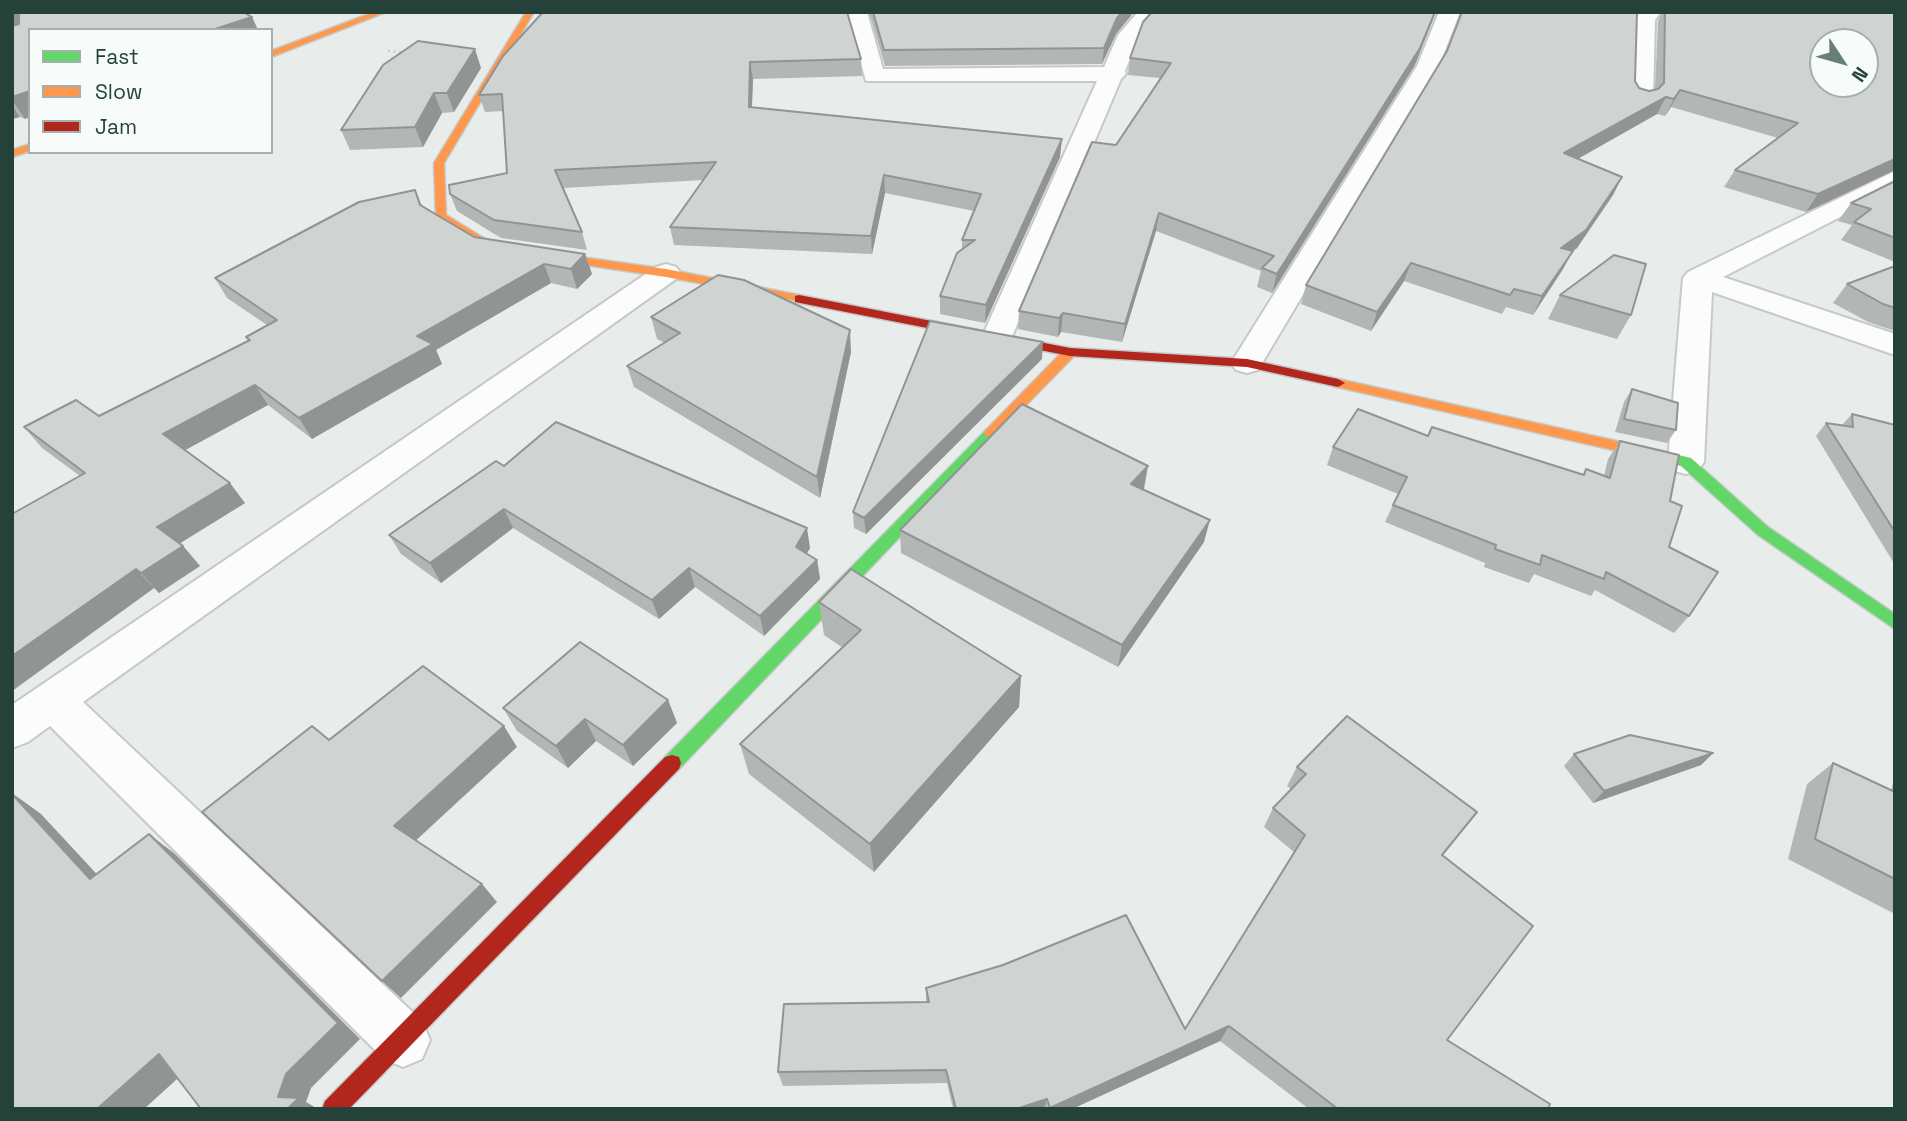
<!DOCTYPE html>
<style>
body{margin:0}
#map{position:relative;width:1907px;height:1121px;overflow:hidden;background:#e8edeb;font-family:"Space Grotesk",sans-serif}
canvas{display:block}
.frame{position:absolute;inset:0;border:14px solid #24423a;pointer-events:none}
.legend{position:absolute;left:28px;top:28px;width:245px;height:126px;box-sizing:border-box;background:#f7fbf9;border:2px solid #a3b1ad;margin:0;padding:9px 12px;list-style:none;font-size:21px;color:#24423a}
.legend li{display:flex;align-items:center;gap:14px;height:35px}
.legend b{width:35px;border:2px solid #a3b1ad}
.north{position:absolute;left:1809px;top:28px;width:70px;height:70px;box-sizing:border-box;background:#f7fbf9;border:2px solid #a3b1ad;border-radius:50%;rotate:126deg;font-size:19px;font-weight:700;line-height:28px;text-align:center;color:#24423a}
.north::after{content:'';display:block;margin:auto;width:24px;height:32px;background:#697e78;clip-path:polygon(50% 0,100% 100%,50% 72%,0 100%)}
</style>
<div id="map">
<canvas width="1907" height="1121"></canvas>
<div class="frame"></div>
<ul class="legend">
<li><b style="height:9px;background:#63d668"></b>Fast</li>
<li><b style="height:9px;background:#ff974d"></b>Slow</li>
<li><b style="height:9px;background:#b3261e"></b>Jam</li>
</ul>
<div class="north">N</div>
</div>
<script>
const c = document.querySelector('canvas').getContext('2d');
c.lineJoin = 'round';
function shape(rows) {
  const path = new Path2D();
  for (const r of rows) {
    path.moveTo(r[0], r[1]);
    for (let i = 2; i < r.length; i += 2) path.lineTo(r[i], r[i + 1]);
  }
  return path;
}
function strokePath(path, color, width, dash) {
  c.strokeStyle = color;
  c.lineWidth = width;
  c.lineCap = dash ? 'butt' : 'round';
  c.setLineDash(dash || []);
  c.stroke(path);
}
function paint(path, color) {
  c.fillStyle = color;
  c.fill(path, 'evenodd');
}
const path = shape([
 [388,51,407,53]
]);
const street = shape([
 [846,12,867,12,883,69,1104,67,1118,35,1138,12,1160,12,1139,37,1125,71,1126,74,1121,79,1008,346,997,349,986,346,981,339,1097,81,866,81,846,12],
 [1439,12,1460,12,1439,66,1258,370,1247,373,1236,370,1231,363,1417,66,1439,12],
 [1639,12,1661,12,1655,20,1653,98,1649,103,1641,105,1633,103,1629,98,1633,19,1639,12],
 [1895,171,1895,189,1723,277,1895,334,1895,355,1712,292,1704,462,1698,471,1686,474,1674,471,1668,462,1683,278,1688,272,1895,171],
 [666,264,676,267,681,273,676,279,83,702,422,1021,430,1040,422,1059,403,1067,384,1059,50,726,28,742,12,748,12,705,656,267,666,264]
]);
const fast = shape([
 [991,428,998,433,996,436,679,769,672,771,665,769,663,763,665,757,986,430,991,428],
 [1666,452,1691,458,1768,527,1895,614,1895,629,1758,535,1681,466,1661,461,1659,457,1661,453,1666,452]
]);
const slow = shape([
 [374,12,386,12,271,57,271,51,374,12],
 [526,12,534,12,444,163,446,215,495,245,666,269,799,295,803,296,803,302,666,277,492,251,436,218,434,163,526,12],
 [30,144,30,151,12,157,12,150,30,144],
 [1070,348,1075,349,1075,355,996,436,986,436,984,433,986,430,1065,349,1070,348],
 [1338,379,1666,452,1673,457,1666,462,1333,386,1331,383,1338,379]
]);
const jam = shape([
 [799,295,1070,348,1247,359,1338,379,1345,383,1338,387,1247,367,1070,356,795,302,795,296,799,295],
 [672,755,679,757,681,763,679,769,349,1109,322,1109,325,1101,665,757,672,755]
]);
const wall = shape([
 [12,12,252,17,258,30,30,30,25,119,20,117,12,119],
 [869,12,1134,12,1116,34,1102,64,885,66],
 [1662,12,1895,12,1895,170,1806,212,1724,187,1735,170,1778,138,1671,107,1665,116,1657,114,1578,159,1622,177,1613,195,1577,248,1572,252,1563,269,1533,315,1506,307,1502,314,1404,281,1371,331,1301,304,1306,285,1635,81,1639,88,1649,91,1655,89,1658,21],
 [503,56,861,59,862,76,753,79,752,108,1060,157,985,323,940,314,940,296,962,249,962,240,974,211,885,193,872,254,674,245,670,227,703,180,563,188,582,232,587,250,501,238,457,211,450,194,507,173,503,111,485,112,479,95],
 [1130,58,1415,65,1272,293,1257,287,1261,271,1156,231,1122,342,1061,332,1058,337,1018,329,1019,311,1116,145,1160,78,1128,75],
 [481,68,454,112,442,113,423,147,350,150,341,130],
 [1895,181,1895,262,1841,240,1852,225,1838,221,1851,203],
 [415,190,422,205,474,237,585,254,592,274,577,289,551,283,436,350,442,364,312,439,268,405,185,450,245,503,180,543,183,546,200,566,159,593,154,588,12,691,12,514,80,476,42,448,24,427,99,416,248,341,246,337,267,325,227,298,215,278],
 [1895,266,1895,331,1868,322,1833,303,1847,284],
 [1560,295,1631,315,1617,339,1548,319],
 [651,317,851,352,820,498,634,387,627,366,665,343,657,339],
 [1042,359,866,534,854,528,853,512],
 [1632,389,1676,430,1667,443,1615,432,1624,402],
 [1852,414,1895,425,1895,565,1816,436,1826,423,1842,425],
 [1620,441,1670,501,1669,547,1689,616,1674,633,1595,590,1591,596,1534,574,1529,583,1484,567,1485,563,1385,522,1398,494,1327,465,1333,447,1583,474,1586,469,1604,476,1608,459],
 [504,466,810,548,807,553,817,560,820,579,764,636,695,587,659,619,513,528,441,583,401,554,389,535],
 [1143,489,1204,542,1118,667,901,553,900,530],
 [819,602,1021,676,1019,707,874,872,749,774,740,744,843,648,824,635],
 [668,700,677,723,633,766,596,741,568,768,517,731,503,708],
 [1713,753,1701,765,1593,803,1564,766,1574,754],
 [1833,763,1891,791,1895,775,1895,914,1788,859,1807,784],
 [1297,767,1442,855,1447,1040,1548,1109,1309,1109,1220,1041,1072,1109,953,1109,947,1083,783,1086,778,1072,926,1002,926,988,1185,1029,1294,852,1264,827,1273,808,1291,789,1287,786]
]);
const shadedWall = shape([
 [12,12,22,12,32,28,12,33],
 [1122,12,1134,12,1116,34,1102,64,1104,48,1117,18],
 [1435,12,1436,12,1415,65,1272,293,1277,274],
 [252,17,258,30,212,30],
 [475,49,481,68,454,112,447,93],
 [750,62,753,79,751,125,749,107],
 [1680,90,1671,107,1665,116,1674,99],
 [30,91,30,117,25,119,12,100,12,97],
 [434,93,442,113,423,147,415,127],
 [1666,97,1657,114,1556,171,1564,153],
 [12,105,20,117,12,119],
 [1062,139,1060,157,985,323,986,305],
 [1895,159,1895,170,1806,212,1818,194],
 [884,175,885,193,872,254,871,236],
 [1622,177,1613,195,1577,248,1572,252,1563,269,1533,315,1542,296,1561,248],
 [1159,213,1156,231,1122,342,1125,324],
 [585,254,592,274,577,289,571,269],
 [1411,263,1404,281,1371,331,1377,312],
 [544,264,551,283,436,350,442,364,312,439,299,418,417,336],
 [1063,313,1061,332,1058,337,1059,318],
 [850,330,851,352,820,498,817,477],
 [1043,342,1042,359,866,534,864,518],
 [255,385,268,405,178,454,163,434],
 [1148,466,1144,489,1127,507,1131,484],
 [230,483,245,503,174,547,157,527],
 [504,509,513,528,441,583,430,563],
 [1210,520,1204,542,1118,667,1122,645],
 [807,528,810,548,799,566,796,547],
 [183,546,200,566,159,593,141,573],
 [817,560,820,579,764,636,760,616],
 [689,568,695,587,659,619,652,600],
 [136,569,154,588,12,691,12,656],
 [1021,676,1019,707,874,872,870,844],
 [668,700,677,723,633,766,623,745],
 [585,719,596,741,568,768,556,746],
 [504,726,517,747,411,845,394,826],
 [1713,753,1701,765,1593,803,1604,791],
 [12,793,41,814,119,898,90,879],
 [149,834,175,854,360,1039,311,1088,306,1102,318,1109,287,1109,278,1097],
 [482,884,497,902,401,998,382,981],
 [1229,1026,1220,1041,1072,1109,1050,1109],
 [159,1054,188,1069,144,1109,97,1109],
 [1047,1099,1044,1109,1016,1109]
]);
const building = shape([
 [19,12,243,12,252,17,212,30,30,30,30,91,12,97,12,26,19,24,19,12],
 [543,12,847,12,861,59,750,62,749,107,1062,139,986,305,940,296,957,253,975,240,962,240,981,194,884,175,871,236,670,227,716,162,555,170,582,232,494,220,450,194,449,185,507,173,502,94,479,95,503,56,543,12],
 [873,12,1122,12,1117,18,1104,48,884,50,873,12],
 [1152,12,1435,12,1420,48,1277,274,1262,268,1274,256,1159,213,1125,324,1063,313,1059,318,1019,311,1092,142,1116,145,1171,63,1130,58,1143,22,1152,12],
 [1462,12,1637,12,1635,81,1639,88,1649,91,1658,89,1664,83,1665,12,1895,12,1895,159,1818,194,1735,170,1798,123,1680,90,1674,99,1666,97,1564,153,1622,177,1586,230,1561,248,1573,251,1542,296,1514,289,1510,295,1411,263,1377,312,1306,285,1447,51,1462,12],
 [1823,42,1865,42,1865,84,1823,84,1823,42],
 [418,41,475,49,447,93,434,93,415,127,341,130,383,65,418,41],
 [1895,181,1895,238,1854,222,1871,209,1851,203,1895,181],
 [415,190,420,205,474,237,585,254,571,269,544,264,417,336,433,344,299,418,255,385,163,434,230,483,157,527,183,546,141,573,136,569,12,656,12,514,85,473,24,427,76,400,99,416,250,340,246,337,277,320,215,278,359,202,415,190],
 [1614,255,1646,264,1631,315,1560,295,1614,255],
 [1895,266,1895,308,1883,304,1847,284,1895,266],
 [718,275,744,280,850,330,817,477,627,366,680,333,651,317,718,275],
 [930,321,1043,342,864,518,853,512,930,321],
 [1632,389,1678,403,1676,430,1624,419,1632,389],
 [1022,404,1148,466,1131,484,1210,520,1122,645,900,530,1022,404],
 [1358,409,1428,436,1432,427,1584,475,1586,469,1610,478,1620,441,1679,455,1670,501,1682,506,1669,547,1718,572,1689,616,1606,572,1604,579,1542,555,1540,565,1495,549,1496,545,1393,505,1407,477,1333,447,1358,409],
 [1852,414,1895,425,1895,532,1826,423,1853,427,1852,414],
 [556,422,807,528,796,547,817,560,760,616,689,568,652,600,504,509,430,563,389,535,496,461,504,466,556,422],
 [851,569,1021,676,870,844,740,744,861,630,819,602,851,569],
 [580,642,668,700,623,745,585,719,556,746,503,708,580,642],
 [423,666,504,726,394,826,482,884,382,981,202,812,312,726,329,740,423,666],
 [1347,716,1477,812,1442,855,1533,926,1447,1040,1550,1104,1548,1109,1338,1109,1229,1026,1050,1108,1047,1099,1016,1109,956,1109,946,1070,778,1072,784,1004,929,1002,926,988,1003,965,1126,915,1185,1029,1305,835,1273,808,1306,774,1297,767,1347,716],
 [1630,735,1713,753,1604,791,1574,754,1630,735],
 [1833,763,1895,792,1895,879,1815,839,1833,763],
 [12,794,90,879,149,834,338,1023,286,1074,278,1097,299,1098,287,1109,201,1109,159,1054,97,1109,12,1109,12,794]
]);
strokePath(street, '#c5cac8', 4);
strokePath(fast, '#c3cbc8', 3);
strokePath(slow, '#c3cbc8', 3);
strokePath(jam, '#c3cbc8', 3);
strokePath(path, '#c3ccca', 2.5, [2, 3.5]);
paint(street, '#fcfcfc');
paint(fast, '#63d668');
paint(slow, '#ff974d');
paint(jam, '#b3261e');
paint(wall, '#b2b6b5');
paint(shadedWall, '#919493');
paint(building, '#cfd4d2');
strokePath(building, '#919493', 2);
</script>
